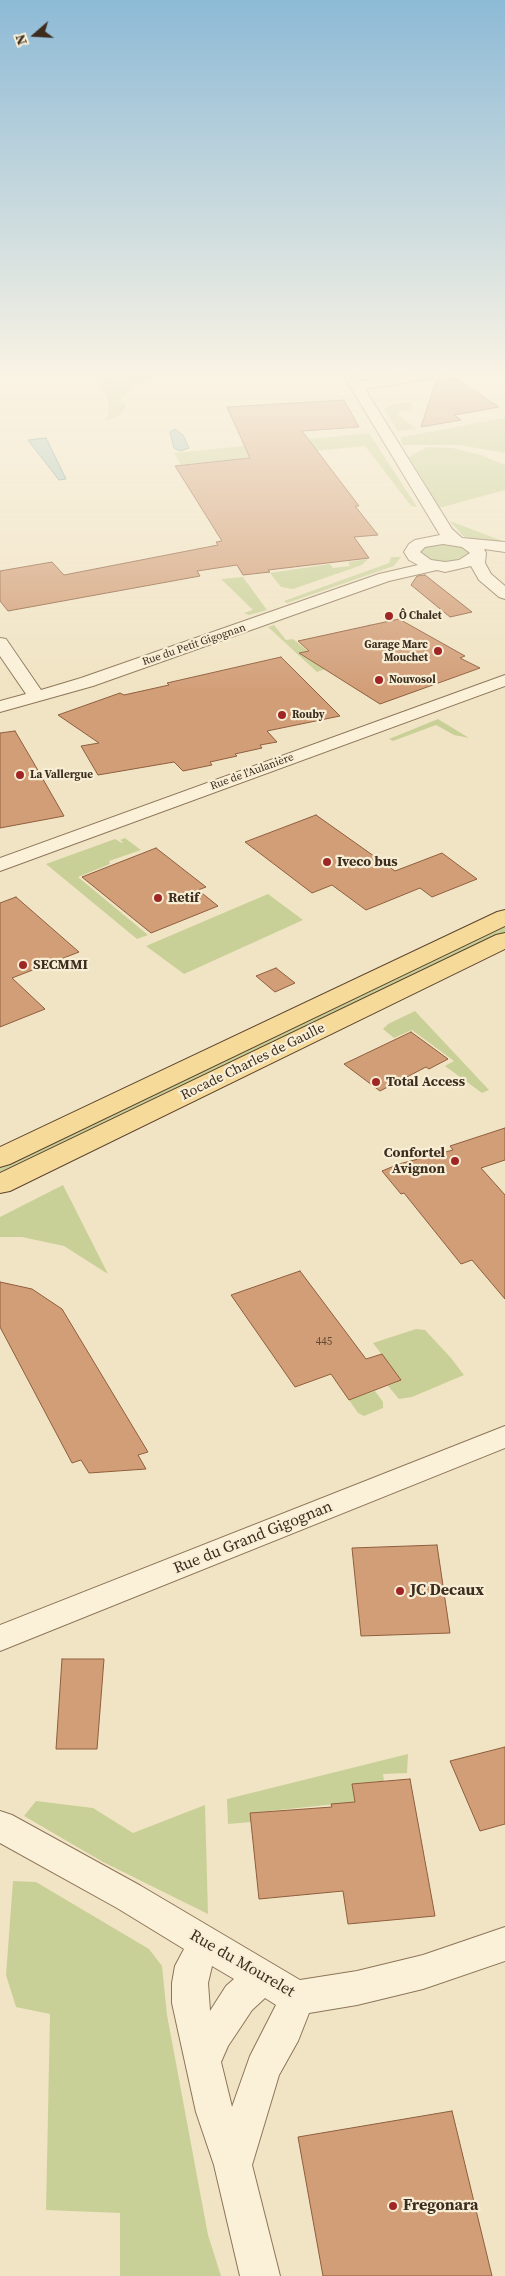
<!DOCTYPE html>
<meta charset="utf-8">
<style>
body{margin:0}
#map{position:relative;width:505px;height:2276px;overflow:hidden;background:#f1e4c4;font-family:"Source Serif 4",serif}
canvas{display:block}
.north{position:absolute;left:10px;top:10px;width:50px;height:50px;-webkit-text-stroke:4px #f8eed5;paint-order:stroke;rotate:251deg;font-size:14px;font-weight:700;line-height:20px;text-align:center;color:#3c2d1e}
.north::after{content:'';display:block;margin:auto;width:18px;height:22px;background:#3c2d1e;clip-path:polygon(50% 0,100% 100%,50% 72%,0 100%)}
</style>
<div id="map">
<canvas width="505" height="2276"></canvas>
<div class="north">N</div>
</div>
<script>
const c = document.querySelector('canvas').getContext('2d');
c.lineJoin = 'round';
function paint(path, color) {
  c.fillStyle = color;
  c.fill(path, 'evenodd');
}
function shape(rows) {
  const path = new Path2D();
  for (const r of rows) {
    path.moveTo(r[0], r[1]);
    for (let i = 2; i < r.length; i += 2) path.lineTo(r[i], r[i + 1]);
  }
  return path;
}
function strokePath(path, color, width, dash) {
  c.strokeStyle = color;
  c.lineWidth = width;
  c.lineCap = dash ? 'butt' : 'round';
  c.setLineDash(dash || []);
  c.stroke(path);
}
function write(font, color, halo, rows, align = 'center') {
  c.font = font + ' "Source Serif 4",serif';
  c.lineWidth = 4.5;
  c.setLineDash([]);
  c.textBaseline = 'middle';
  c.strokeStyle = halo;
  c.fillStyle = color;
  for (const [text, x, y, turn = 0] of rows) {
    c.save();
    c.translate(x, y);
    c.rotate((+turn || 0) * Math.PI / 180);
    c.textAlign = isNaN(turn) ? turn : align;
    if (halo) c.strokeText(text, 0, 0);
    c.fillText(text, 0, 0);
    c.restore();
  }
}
const green = shape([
 [91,373,109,373,111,377,131,376,130,373,161,373,127,393,119,401,127,405,122,413,113,419,104,421,108,416,107,396],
 [403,403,413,403,408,411,402,410,398,415,417,429,398,431,384,409,394,404],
 [505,418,505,453,459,445,402,445,401,437],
 [369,433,417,507,411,506,365,446,181,465,174,453],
 [427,447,453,448,481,455,505,465,505,490,439,508,409,457],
 [450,521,505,542,505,543,471,540,463,536],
 [439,542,460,545,469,552,469,555,466,559,444,563,428,560,420,554,421,548],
 [391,557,401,557,394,566,287,603,284,601,389,563],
 [368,559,362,565,293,589,281,587,270,573,330,564,333,568,350,566,348,562],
 [243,577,267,610,249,615,244,613,253,610,221,579],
 [370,624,394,644,317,672,268,627,274,625,286,640,293,639,315,657,381,641,364,627],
 [438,719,469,738,454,735,436,725,393,741,389,739],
 [125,838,141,850,109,861,110,864,78,877,148,935,137,939,46,864,115,839,122,843,123,842,120,840],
 [268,894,303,920,184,974,146,946],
 [505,922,505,932,0,1176,0,1165],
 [415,1011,489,1090,482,1093,445,1066,454,1061,412,1030,394,1038,383,1029,388,1024],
 [63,1185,108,1274,64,1246,22,1237,0,1237,0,1217],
 [416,1329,425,1330,451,1358,464,1375,412,1397,399,1399,388,1386,401,1380,373,1343],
 [375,1391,383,1402,383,1408,364,1416,358,1413,349,1400],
 [408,1754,407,1773,383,1774,384,1781,352,1784,355,1802,250,1813,251,1822,228,1824,227,1799],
 [36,1801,93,1808,133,1833,205,1805,208,1914,103,1862,24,1816],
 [13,1881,36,1882,149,1949,162,1966,167,2015,208,2235,221,2276,120,2276,120,2213,46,2210,50,2014,16,2007,6,1975]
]);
const water = shape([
 [175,429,183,435,189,448,180,451,174,448,170,432,175,429],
 [46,438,66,479,59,480,28,440,46,438]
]);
const building = shape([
 [456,378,499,407,454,415,461,420,421,427,436,381,456,378],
 [344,400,359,427,302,431,359,506,355,506,378,535,354,537,369,558,268,570,270,572,243,575,237,565,197,571,200,576,8,611,0,601,0,571,52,562,64,575,218,545,216,542,222,541,175,466,250,458,227,407,344,400],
 [425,575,472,612,450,617,411,585,417,576,425,575],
 [399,619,465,656,460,658,480,668,380,704,299,653,309,651,298,641,399,619],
 [281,657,340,716,267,731,277,742,260,745,262,748,235,754,237,756,210,762,212,765,183,771,174,762,98,775,81,746,99,743,58,715,120,693,124,695,169,685,167,683,281,657],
 [15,731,32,760,64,816,0,828,0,733,15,731],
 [316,815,395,871,442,853,477,879,432,897,420,888,366,910,332,885,312,893,245,842,316,815],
 [156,848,206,887,198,890,218,906,151,933,82,877,156,848],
 [16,897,79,952,12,978,45,1009,0,1027,0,903,16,897],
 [276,968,295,983,275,992,256,976,276,968],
 [411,1032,448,1059,429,1069,426,1067,380,1091,344,1064,411,1032],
 [505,1128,505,1160,481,1168,505,1195,505,1299,472,1260,461,1264,404,1193,401,1194,382,1171,399,1164,453,1150,450,1146,505,1128],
 [300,1271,366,1359,382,1354,401,1380,349,1400,331,1374,295,1387,231,1295,300,1271],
 [0,1282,32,1289,62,1309,148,1452,138,1455,146,1469,89,1473,81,1460,72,1463,0,1327,0,1282],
 [437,1545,450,1633,361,1636,352,1548,437,1545],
 [62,1659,104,1659,97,1749,56,1749,62,1659],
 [505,1747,505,1824,480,1831,450,1761,505,1747],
 [410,1779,435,1916,348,1924,343,1891,259,1899,250,1813,332,1807,331,1804,355,1802,352,1784,410,1779],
 [452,2111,492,2276,323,2276,298,2137,452,2111]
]);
const minor = shape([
 [342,373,355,373,360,381,413,373,447,373,441,377,365,389,452,529,462,538,505,542,505,552,484,549,486,553,485,563,491,574,505,586,505,599,499,597,479,580,471,566,445,572,437,570,389,581,93,686,0,712,0,701,26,694,0,656,0,638,6,639,41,690,81,678,379,574,418,565,409,560,404,552,409,544,415,540,440,535,342,373],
 [443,544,462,547,470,553,459,560,445,562,431,560,420,552,425,547,443,544],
 [505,675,505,686,0,871,0,858,505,675],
 [505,1426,505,1448,0,1651,0,1625,505,1426],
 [0,1811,12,1815,141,1886,300,1980,357,1971,423,1955,505,1927,505,1961,423,1989,357,2005,309,2013,298,2041,279,2075,252,2165,280,2276,240,2276,214,2165,196,2112,172,2003,172,1983,175,1966,184,1949,117,1908,0,1843,0,1811],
 [212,1966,234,1979,226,1986,210,2011,208,1983,212,1966],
 [265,1998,276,2005,250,2056,232,2107,221,2062,228,2046,252,2010,265,1998]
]);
const major = shape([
 [505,910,505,926,10,1164,0,1167,0,1147,497,912,505,910],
 [505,933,505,949,10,1191,0,1193,0,1173,496,935,505,933]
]);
const markers = [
 [389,616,5,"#a02525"],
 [438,651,5,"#a02525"],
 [379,680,5,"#a02525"],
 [282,715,5,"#a02525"],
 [20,775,5,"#a02525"],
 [327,862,5,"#a02525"],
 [158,898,5,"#a02525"],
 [23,965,5,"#a02525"],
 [376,1082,5,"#a02525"],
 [455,1161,5,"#a02525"],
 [400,1591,5,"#a02525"],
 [393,2206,5,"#a02525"]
];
const farPoinames = [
 ["Ô Chalet",399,616],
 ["Garage Marc",428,645,"right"],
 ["Mouchet",428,658,"right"],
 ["Nouvosol",389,680],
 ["Rouby",292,715],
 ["La Vallergue",30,775]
];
const farStreetnames = [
 ["Rue du Petit Gigognan",194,645,-19],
 ["Rue de l'Aulanière",252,772,-20]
];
const numberNames = [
 ["445",324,1342]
];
const poiNames = [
 ["Iveco bus",337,862],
 ["Retif",168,898],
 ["SECMMI",33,965],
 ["Total Access",386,1082],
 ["Confortel",445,1153,"right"],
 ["Avignon",445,1169,"right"]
];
const streetNames = [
 ["Rocade Charles de Gaulle",253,1062,-26]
];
const nearStreetnames = [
 ["Rue du Grand Gigognan",253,1538,-22],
 ["Rue du Mourelet",242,1964,30]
];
const nearPoinames = [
 ["JC Decaux",410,1591],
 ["Fregonara",403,2206]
];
paint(green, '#c9d097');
paint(water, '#a6c4bc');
strokePath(water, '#6c938a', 1);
paint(building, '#d29e78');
strokePath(building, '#8e5e3d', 1);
strokePath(minor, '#8d7559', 2);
strokePath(major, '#5b432d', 2);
paint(minor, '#fbf1d9');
paint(major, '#f6da9a');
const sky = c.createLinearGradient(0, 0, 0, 692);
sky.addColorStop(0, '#8dbad6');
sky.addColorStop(0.54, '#f9f3e4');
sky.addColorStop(1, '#f9f3e400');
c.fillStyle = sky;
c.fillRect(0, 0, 505, 692);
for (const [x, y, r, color] of markers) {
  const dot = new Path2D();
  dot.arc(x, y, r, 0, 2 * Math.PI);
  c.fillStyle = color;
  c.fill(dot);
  strokePath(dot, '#f8eed5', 2);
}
write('bold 11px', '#3c2d1e', '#f8eed5', farPoinames, 'left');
write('11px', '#3c2d1e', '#f8eed5', farStreetnames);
write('11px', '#624934', null, numberNames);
write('bold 14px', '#3c2d1e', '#f8eed5', poiNames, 'left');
write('14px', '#3c2d1e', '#f8eed5', streetNames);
write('16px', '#3c2d1e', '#f8eed5', nearStreetnames);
write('bold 16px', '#3c2d1e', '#f8eed5', nearPoinames, 'left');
</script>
